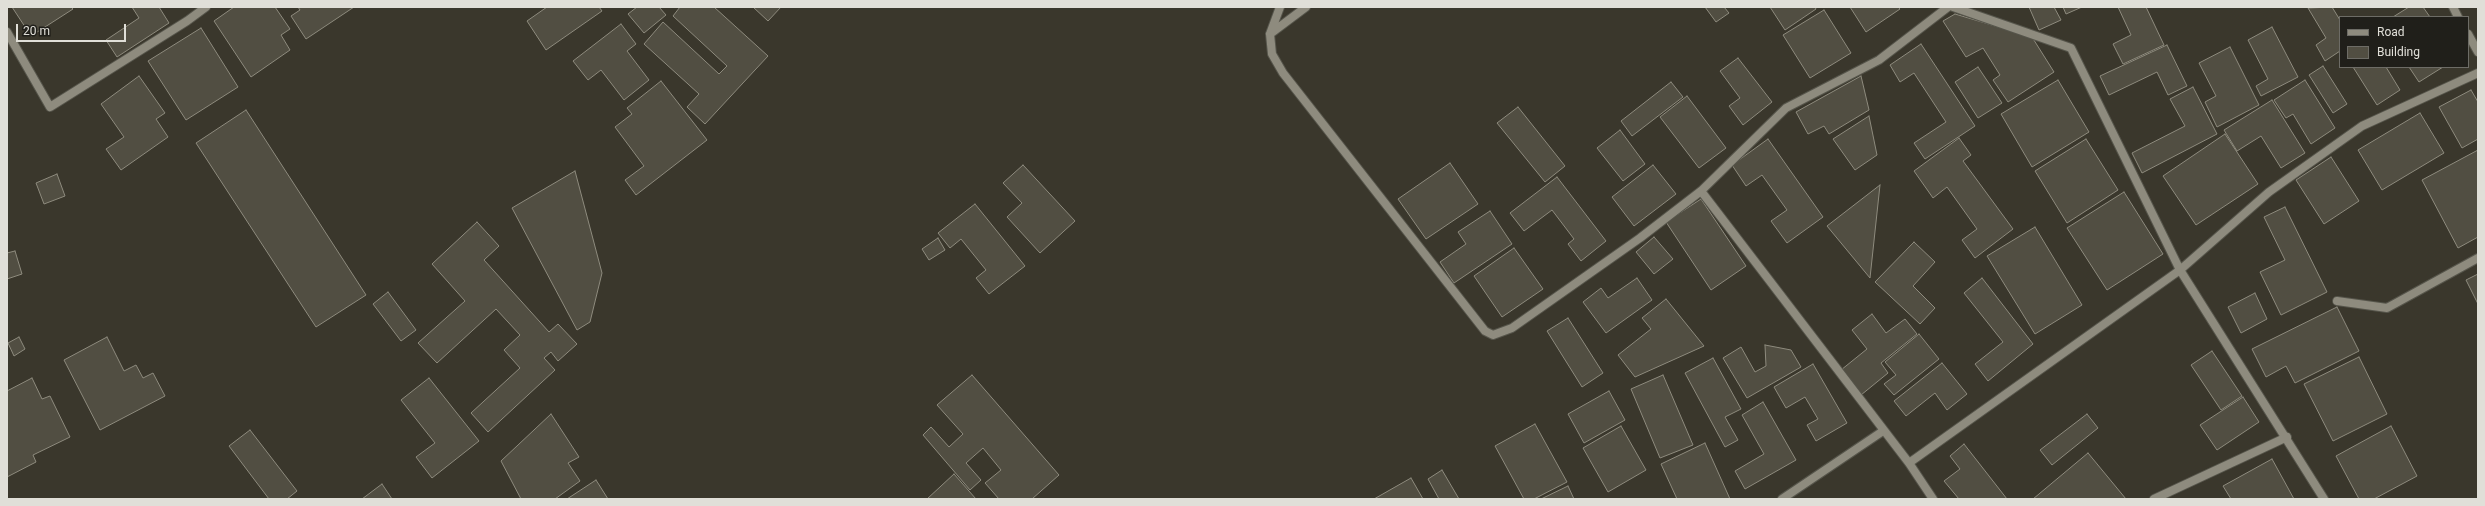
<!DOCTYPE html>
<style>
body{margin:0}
#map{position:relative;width:2485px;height:506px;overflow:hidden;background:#3a372c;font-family:Roboto,sans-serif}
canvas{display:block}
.frame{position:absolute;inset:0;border:8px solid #e0dfd8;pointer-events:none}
.legend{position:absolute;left:2339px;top:16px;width:130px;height:52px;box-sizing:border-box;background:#201f1a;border:1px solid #6d6c66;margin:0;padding:5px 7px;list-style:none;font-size:12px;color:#e0dfd8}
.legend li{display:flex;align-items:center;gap:8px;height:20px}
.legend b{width:20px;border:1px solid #6d6c66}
.scale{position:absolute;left:16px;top:24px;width:110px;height:18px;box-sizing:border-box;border:2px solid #e0dfd8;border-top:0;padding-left:5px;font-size:12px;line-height:14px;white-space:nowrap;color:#e0dfd8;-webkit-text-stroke:3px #201f1a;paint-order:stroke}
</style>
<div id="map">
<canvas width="2485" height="506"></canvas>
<div class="frame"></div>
<ul class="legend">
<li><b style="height:5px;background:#8e8b7e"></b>Road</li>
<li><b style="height:11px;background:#514e42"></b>Building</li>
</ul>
<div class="scale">20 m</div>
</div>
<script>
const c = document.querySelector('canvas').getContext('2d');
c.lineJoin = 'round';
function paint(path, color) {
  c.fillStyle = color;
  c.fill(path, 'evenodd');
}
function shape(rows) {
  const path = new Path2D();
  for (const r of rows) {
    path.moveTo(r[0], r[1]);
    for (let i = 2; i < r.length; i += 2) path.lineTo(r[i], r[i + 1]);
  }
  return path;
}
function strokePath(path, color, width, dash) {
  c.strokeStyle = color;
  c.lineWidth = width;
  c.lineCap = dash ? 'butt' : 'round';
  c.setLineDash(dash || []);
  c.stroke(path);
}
const building = shape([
 [12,7,71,7,73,9,31,36,12,7],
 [132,7,159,7,169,23,117,57,106,40,139,18,132,7],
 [234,7,275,7,290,29,281,35,290,50,251,77,214,21,234,7],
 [298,7,354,7,306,39,291,16,300,10,298,7],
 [547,7,599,7,602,11,546,50,527,21,547,7],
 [637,7,659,7,666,15,644,33,628,14,637,7],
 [680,7,714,7,768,56,705,124,687,107,699,94,644,44,663,22,719,74,727,66,673,16,680,7],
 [753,7,781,7,768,21,753,7],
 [1705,7,1724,7,1729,13,1716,22,1705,7],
 [1770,7,1815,7,1816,9,1785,30,1770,7],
 [1850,7,1898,7,1900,9,1866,32,1850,7],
 [2029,7,2054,7,2061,20,2039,30,2029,7],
 [2063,7,2082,7,2066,14,2063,7],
 [2118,7,2146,7,2164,45,2123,64,2113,44,2131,35,2118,7],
 [2332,7,2340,20,2340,51,2325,61,2316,45,2326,38,2308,8,2332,7],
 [2409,7,2423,7,2430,17,2393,17,2409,7],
 [1824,10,1851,53,1810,78,1783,35,1824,10],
 [1955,14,2032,37,2054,72,2008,102,1993,80,2000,75,1983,48,1966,57,1943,21,1955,14],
 [621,24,636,44,627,51,649,80,624,100,601,70,588,80,573,61,621,24],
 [2272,27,2298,77,2261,96,2256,86,2268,79,2248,40,2272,27],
 [201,28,238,87,186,120,148,61,201,28],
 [1921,44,1975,126,1925,159,1914,143,1946,122,1914,73,1900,82,1890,65,1921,44],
 [2167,45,2187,86,2168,95,2157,72,2109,95,2100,76,2167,45],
 [2230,47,2259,105,2217,127,2205,102,2216,96,2199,63,2230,47],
 [1738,58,1772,102,1743,125,1729,106,1740,98,1720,71,1738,58],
 [2323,66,2347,104,2333,113,2309,75,2323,66],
 [1978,67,2002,103,1978,118,1955,82,1978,67],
 [2353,67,2386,67,2400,90,2377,105,2353,67],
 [2409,67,2443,67,2419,82,2409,67],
 [139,76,165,113,156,119,168,137,121,170,106,149,124,137,101,104,139,76],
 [1861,76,1869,110,1829,134,1824,126,1808,134,1796,112,1861,76],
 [2058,80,2089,132,2032,167,2001,114,2058,80],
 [2305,80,2335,128,2311,144,2293,114,2286,118,2274,100,2305,80],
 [661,81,707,140,636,195,625,180,644,166,615,127,632,114,627,108,661,81],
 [1671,82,1683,97,1632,136,1621,121,1671,82],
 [2193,87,2217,134,2142,173,2132,153,2185,126,2170,99,2193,87],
 [2471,90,2478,102,2478,139,2462,148,2439,107,2471,90],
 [1687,96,1726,148,1699,168,1660,117,1687,96],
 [2272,100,2305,153,2281,168,2261,136,2237,151,2224,130,2272,100],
 [1518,107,1565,166,1545,182,1497,123,1518,107],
 [246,110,366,295,316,327,196,143,246,110],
 [2420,113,2444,153,2382,190,2358,150,2420,113],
 [1869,116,1877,155,1855,170,1833,139,1869,116],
 [1620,130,1645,164,1623,181,1597,148,1620,130],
 [2225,134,2258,184,2196,225,2163,176,2225,134],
 [1959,138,1971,155,1963,161,2013,229,1975,258,1962,240,1977,229,1947,187,1933,198,1914,171,1959,138],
 [1768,139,1823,217,1787,243,1771,221,1787,210,1762,175,1746,186,1732,165,1768,139],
 [2086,139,2118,190,2067,223,2035,171,2086,139],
 [2478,150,2478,237,2458,248,2422,180,2478,150],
 [2331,157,2359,201,2324,224,2296,180,2331,157],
 [1450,163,1478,204,1426,239,1398,199,1450,163],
 [1023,165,1075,221,1040,253,1007,217,1022,203,1003,183,1023,165],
 [1653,165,1676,194,1634,226,1612,197,1653,165],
 [575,171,602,273,590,322,577,330,512,208,575,171],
 [57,174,65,196,44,204,36,183,57,174],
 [1557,177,1606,241,1581,261,1568,244,1574,239,1552,210,1524,231,1510,213,1557,177],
 [1880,185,1870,278,1827,226,1880,185],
 [2124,192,2163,254,2107,290,2067,228,2124,192],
 [1701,199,1746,266,1711,290,1666,222,1701,199],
 [975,204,1025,266,989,294,976,278,986,270,961,239,950,248,938,233,975,204],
 [2285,207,2327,292,2281,315,2260,272,2285,260,2264,217,2285,207],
 [1490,211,1512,244,1454,283,1440,262,1466,244,1458,232,1490,211],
 [477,222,499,246,484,260,549,332,558,324,577,344,558,361,551,352,544,358,555,370,488,432,471,413,520,368,504,350,520,335,496,309,437,363,418,343,465,301,432,264,477,222],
 [2035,227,2082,305,2035,334,1987,256,2035,227],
 [1654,237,1673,259,1654,274,1636,252,1654,237],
 [938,238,945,250,929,260,922,249,938,238],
 [1914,242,1935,262,1913,286,1935,308,1920,324,1875,282,1914,242],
 [1514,248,1543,289,1502,317,1474,276,1514,248],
 [15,251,22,274,7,279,7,253,15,251],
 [2478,274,2478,304,2466,280,2478,274],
 [1637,278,1652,300,1606,333,1583,302,1601,288,1608,298,1637,278],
 [1982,278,2033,344,1988,381,1975,364,2003,342,1964,293,1982,278],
 [388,292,416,330,401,341,373,304,388,292],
 [2255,293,2267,319,2241,333,2228,307,2255,293],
 [1666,299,1704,346,1635,377,1618,355,1651,329,1642,318,1666,299],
 [2337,307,2359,351,2295,383,2286,366,2266,377,2252,349,2337,307],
 [1872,314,1886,333,1905,319,1917,334,1881,363,1888,373,1861,395,1841,370,1867,349,1852,330,1872,314],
 [1568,318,1603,373,1582,387,1547,331,1568,318],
 [1919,334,1939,359,1894,395,1884,384,1896,375,1885,362,1919,334],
 [19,337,25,349,14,356,8,343,19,337],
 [107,337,124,371,136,365,143,378,153,373,165,396,100,430,64,360,107,337],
 [1765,345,1791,350,1801,367,1747,398,1723,358,1741,347,1755,372,1766,366,1765,345],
 [2212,351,2242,396,2221,410,2191,365,2212,351],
 [2359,357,2387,414,2333,441,2304,384,2359,357],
 [1713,358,1741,409,1725,417,1738,440,1725,447,1685,373,1713,358],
 [1942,363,1967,394,1947,410,1935,393,1906,416,1894,401,1942,363],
 [1813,364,1847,423,1816,441,1807,425,1818,419,1805,397,1786,408,1774,387,1813,364],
 [972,375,1059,475,1032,499,999,499,985,483,1001,470,983,448,966,463,981,480,970,490,923,435,931,427,949,447,963,434,937,405,972,375],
 [1663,375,1693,445,1660,458,1631,389,1663,375],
 [32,378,42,399,50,396,70,437,33,455,36,462,7,477,7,391,32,378],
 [429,378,479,441,432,478,416,457,435,443,401,400,429,378],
 [1609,391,1625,420,1584,443,1568,414,1609,391],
 [2243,397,2259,422,2217,450,2200,425,2243,397],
 [1763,402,1796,460,1745,489,1735,471,1764,454,1742,415,1763,402],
 [551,414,579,457,568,463,580,481,555,499,521,499,501,461,551,414],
 [2087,414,2098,428,2052,465,2040,450,2087,414],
 [1535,424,1567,482,1534,499,1524,499,1495,446,1535,424],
 [1621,426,1646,470,1608,492,1583,448,1621,426],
 [2391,426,2417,476,2374,499,2359,499,2336,456,2391,426],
 [250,430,297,491,287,499,269,499,229,446,250,430],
 [1705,443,1730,499,1677,499,1661,464,1705,443],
 [1964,444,2007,499,1959,499,1944,481,1960,469,1950,456,1964,444],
 [2088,453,2126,499,2033,499,2088,453],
 [2272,459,2294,499,2231,499,2223,486,2272,459],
 [1442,470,1459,499,1439,499,1428,479,1442,470],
 [954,474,976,499,927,499,954,474],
 [1411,478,1423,499,1374,499,1411,478],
 [596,480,608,499,567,499,596,480],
 [382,484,392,499,362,499,382,484],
 [1568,486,1574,499,1541,499,1568,486]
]);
const service = shape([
 [7,32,50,107,187,21,206,7]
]);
const minor = shape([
 [1280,7,1270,34,1272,54,1283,73,1485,331,1493,335,1512,328,1640,238,1701,191,1786,108,1879,60,1948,7],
 [1953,7,2071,48,2180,270,2324,499],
 [2453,7,2458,17],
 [1270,34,1306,7],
 [2468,34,2478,52],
 [1701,191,1909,463,1933,499],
 [2337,301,2387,308,2478,258],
 [1909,463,2180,270,2269,192,2362,126,2478,73],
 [1782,499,1883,431],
 [2154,499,2287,437]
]);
paint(building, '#514e42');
strokePath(building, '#8e8b7e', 1);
strokePath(service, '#56554b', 10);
strokePath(minor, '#56554b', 10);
strokePath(service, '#8e8b7e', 8);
strokePath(minor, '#8e8b7e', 8);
</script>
